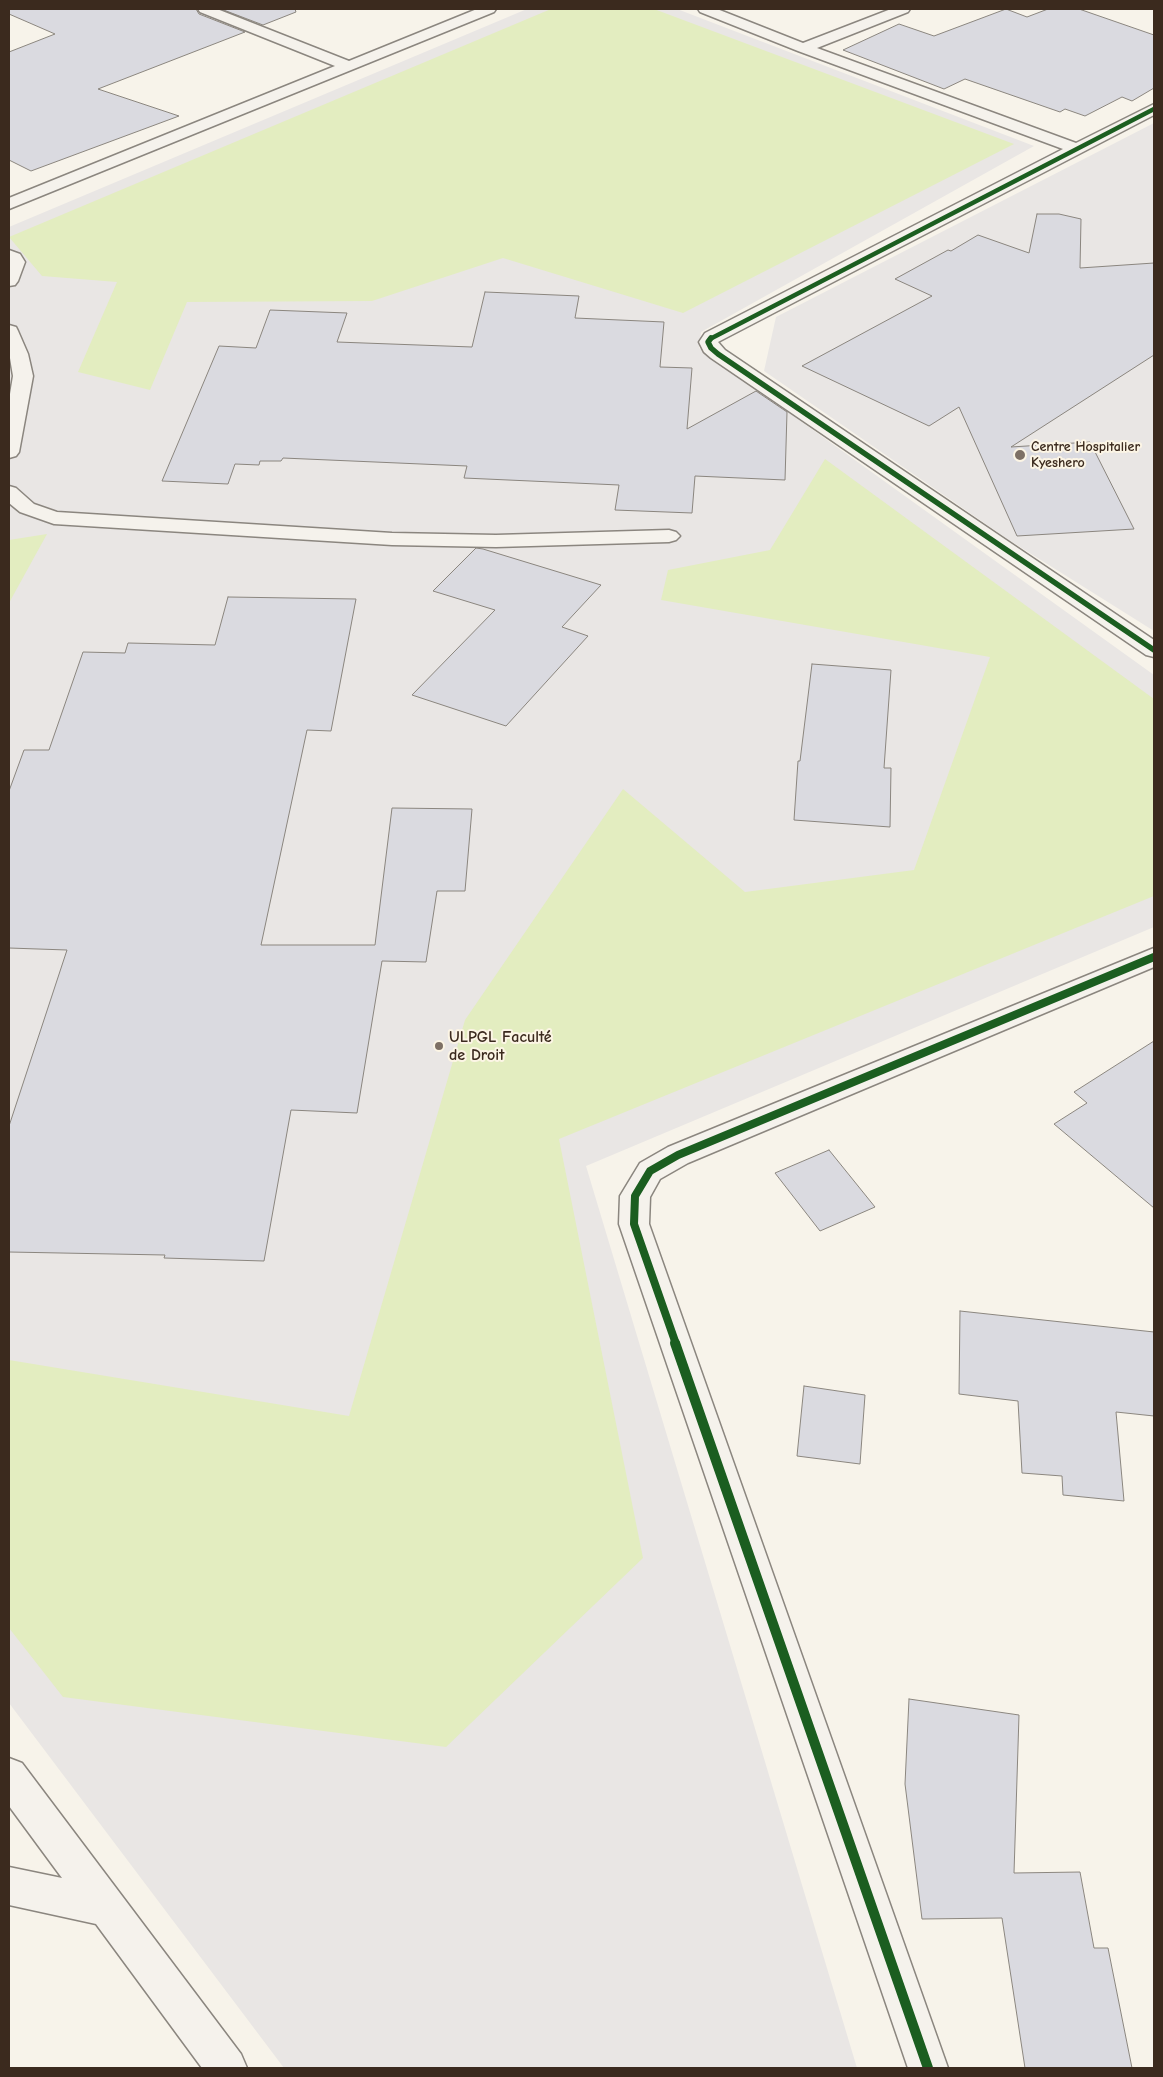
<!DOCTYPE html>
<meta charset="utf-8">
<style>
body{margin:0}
#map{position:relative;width:1163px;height:2077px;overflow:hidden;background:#f7f3ea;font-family:"Comic Neue",sans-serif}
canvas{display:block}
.frame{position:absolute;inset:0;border:10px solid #3b2a1e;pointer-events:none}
</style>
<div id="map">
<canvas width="1163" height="2077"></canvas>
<div class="frame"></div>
</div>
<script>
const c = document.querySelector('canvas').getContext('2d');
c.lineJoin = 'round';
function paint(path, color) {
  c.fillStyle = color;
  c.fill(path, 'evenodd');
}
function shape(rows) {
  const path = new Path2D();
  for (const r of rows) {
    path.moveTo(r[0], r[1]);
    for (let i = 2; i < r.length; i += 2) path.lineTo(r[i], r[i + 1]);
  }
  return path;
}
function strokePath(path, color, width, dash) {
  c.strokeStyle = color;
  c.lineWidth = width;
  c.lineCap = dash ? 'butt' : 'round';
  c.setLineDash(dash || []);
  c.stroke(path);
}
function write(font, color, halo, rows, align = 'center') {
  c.font = font + ' "Comic Neue",sans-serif';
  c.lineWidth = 4;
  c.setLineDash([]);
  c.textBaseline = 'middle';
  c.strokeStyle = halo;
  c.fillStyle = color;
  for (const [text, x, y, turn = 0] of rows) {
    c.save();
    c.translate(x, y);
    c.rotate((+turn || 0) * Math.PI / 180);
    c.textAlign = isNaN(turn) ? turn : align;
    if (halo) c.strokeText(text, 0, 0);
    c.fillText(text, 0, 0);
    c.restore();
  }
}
const built = shape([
 [527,9,677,9,1034,146,701,332,699,348,1154,675,1154,927,586,1166,857,2068,284,2068,9,1703,9,227],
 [1154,123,1154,631,1009,540,764,371,776,317]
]);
const green = shape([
 [551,9,654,9,1014,144,683,313,503,258,372,301,187,302,150,390,78,372,117,282,42,276,9,237],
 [825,459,1154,699,1154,896,559,1139,643,1558,446,1747,63,1697,9,1628,9,1360,349,1416,465,1020,623,789,745,892,914,870,990,657,661,600,668,570,770,550],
 [47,534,9,603,9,540]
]);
const building = shape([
 [9,9,196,9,199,14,245,32,98,89,179,116,31,171,9,160,9,52,55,34,9,14,9,9],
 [221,9,295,9,296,12,263,25,221,9],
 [1006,9,1027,17,1048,9,1079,9,1154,35,1154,88,1132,101,1122,97,1085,116,1065,109,1060,112,965,79,944,89,843,50,899,24,934,36,1006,9],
 [1037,214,1059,214,1081,219,1080,268,1154,263,1154,355,1011,447,1090,442,1134,529,1017,536,959,407,929,426,802,366,932,296,895,279,948,250,951,251,978,235,1029,253,1037,214],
 [485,292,579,296,575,318,664,322,660,367,692,368,687,429,756,391,787,412,785,480,695,476,692,513,615,510,619,485,464,478,467,466,283,458,281,461,260,461,259,465,235,464,228,484,162,481,219,346,256,348,270,310,347,313,337,342,472,347,485,292],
 [476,548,483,549,601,585,562,627,588,636,506,726,412,695,495,610,433,591,476,548],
 [228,597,356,599,331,731,307,730,261,945,375,945,392,808,472,809,465,891,437,891,426,962,382,961,357,1113,291,1110,264,1261,164,1258,165,1255,9,1252,9,1126,67,950,9,948,9,791,24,750,49,750,83,652,125,653,128,643,215,645,228,597],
 [812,664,891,670,884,768,891,768,890,827,794,820,798,761,800,761,812,664],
 [1154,1041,1154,1208,1054,1124,1087,1103,1074,1092,1154,1041],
 [829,1150,875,1207,820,1231,775,1173,829,1150],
 [960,1311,1154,1332,1154,1416,1116,1412,1124,1501,1063,1495,1062,1476,1022,1473,1018,1401,959,1394,960,1311],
 [804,1386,865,1395,860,1464,797,1456,804,1386],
 [909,1699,1019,1715,1014,1873,1080,1872,1094,1948,1108,1948,1132,2068,1025,2068,1002,1918,922,1919,905,1784,909,1699]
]);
const lane = shape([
 [9,250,20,254,25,262,18,281,15,285,9,286,9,250],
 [9,325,16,327,18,331,28,354,33,376,19,452,16,456,9,458,9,400,13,376,9,352,9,325],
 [9,486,16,488,34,504,57,512,392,533,496,535,669,530,676,532,680,536,676,540,669,542,496,547,392,545,54,524,20,512,9,503,9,486]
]);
const street = shape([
 [198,9,217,9,349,61,477,9,496,9,494,12,9,209,9,198,335,66,200,12,198,9],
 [698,9,717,9,803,43,891,9,910,9,908,12,817,48,1076,143,1154,104,1154,115,718,342,725,350,1154,640,1154,657,1146,655,711,358,704,352,699,342,705,333,1063,149,798,51,700,12,698,9],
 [1154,948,1154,967,688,1163,660,1179,650,1197,649,1224,948,2068,908,2068,619,1224,620,1196,640,1163,668,1147,1154,948],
 [9,1758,22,1763,241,2054,247,2068,202,2068,96,1924,9,1905,9,1867,62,1878,9,1806,9,1758]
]);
const cyclewayFar3 = shape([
 [710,339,1154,109]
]);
const cyclewayFar2 = shape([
 [711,338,708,342,711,348,718,354,1154,650]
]);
const cyclewayFar1 = shape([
 [676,1344,634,1224,635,1196,650,1171,678,1155,1154,957]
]);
const cycleway = shape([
 [675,1343,928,2068]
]);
const markers = [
 [1020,455,6,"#7d7065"],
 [439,1046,5,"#7d7065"]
];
const farPoinames = [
 ["Centre Hospitalier",1031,447],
 ["Kyeshero",1031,463]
];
const poiNames = [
 ["ULPGL Faculté",449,1037],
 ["de Droit",449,1055]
];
paint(built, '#e9e6e4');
paint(green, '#e3edc0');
paint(building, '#dadae0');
strokePath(building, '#8b867f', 1);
strokePath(lane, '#8b867f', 3);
strokePath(street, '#8b867f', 3);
paint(lane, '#f5f2ec');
paint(street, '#f5f2ec');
strokePath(cyclewayFar3, '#1b5e20', 4.5);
strokePath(cyclewayFar2, '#1b5e20', 5.5);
strokePath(cyclewayFar1, '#1b5e20', 8);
strokePath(cycleway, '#1b5e20', 10);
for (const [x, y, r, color] of markers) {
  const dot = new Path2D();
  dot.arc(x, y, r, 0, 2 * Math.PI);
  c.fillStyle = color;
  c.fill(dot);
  strokePath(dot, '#fcf5e5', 2);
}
write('bold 14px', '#3b2a1e', '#fcf5e5', farPoinames, 'left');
write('bold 16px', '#3b2a1e', '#fcf5e5', poiNames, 'left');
</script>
